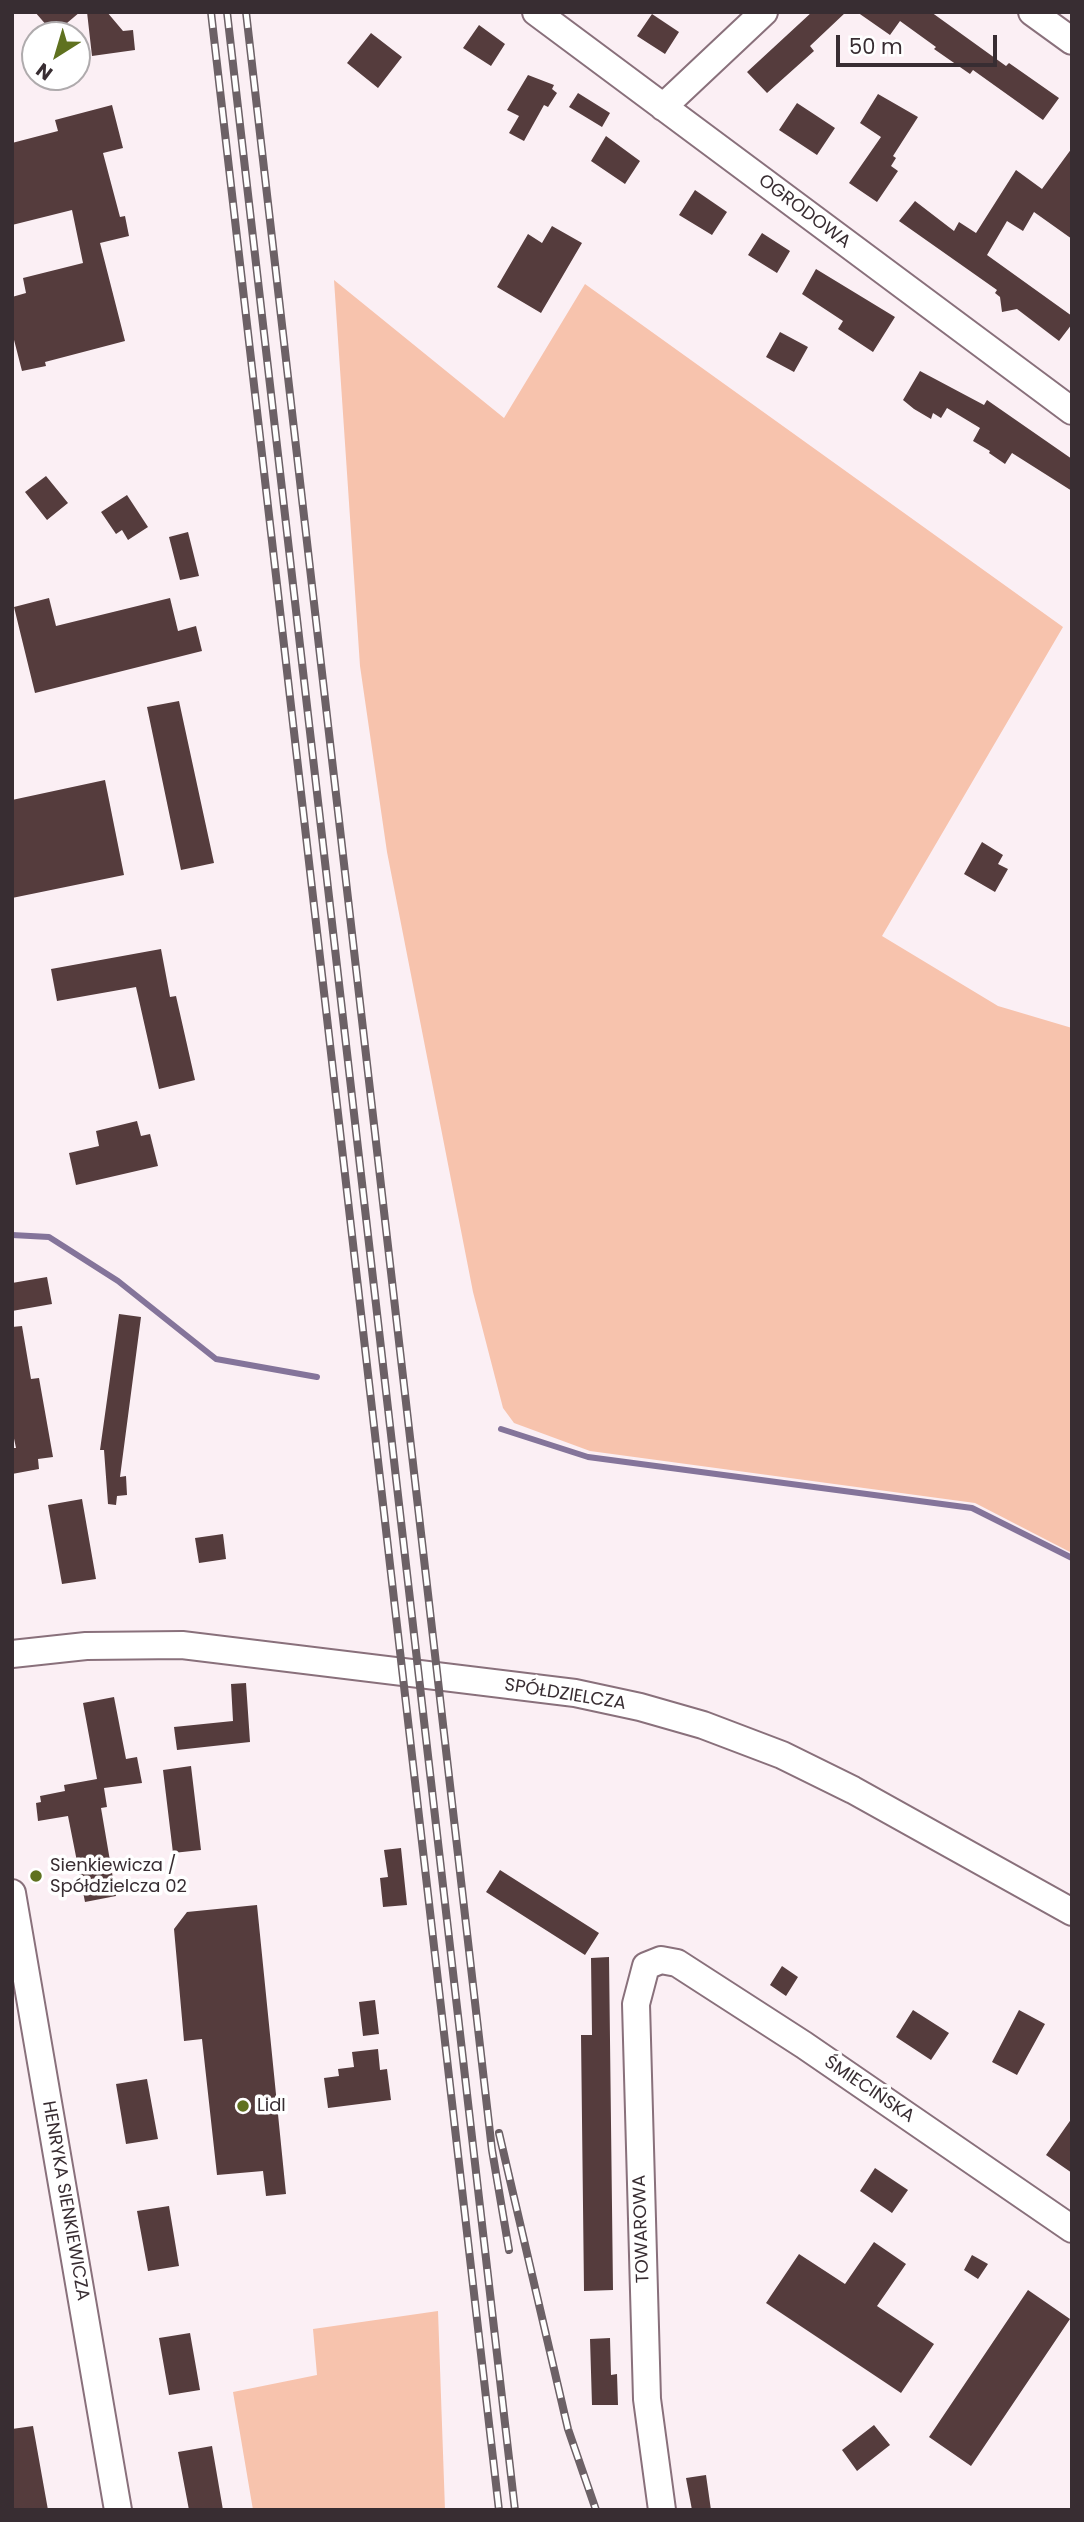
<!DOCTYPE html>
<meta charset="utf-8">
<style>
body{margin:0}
#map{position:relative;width:1084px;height:2522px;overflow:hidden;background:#fbeff4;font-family:Poppins,sans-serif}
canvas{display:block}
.frame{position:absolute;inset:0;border:14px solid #382d32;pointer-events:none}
.north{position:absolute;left:21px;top:21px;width:70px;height:70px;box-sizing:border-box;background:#fff;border:2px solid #afabad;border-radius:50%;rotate:217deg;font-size:19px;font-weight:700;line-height:28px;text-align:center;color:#382d32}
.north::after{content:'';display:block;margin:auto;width:24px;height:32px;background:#5f711f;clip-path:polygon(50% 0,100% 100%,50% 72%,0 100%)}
.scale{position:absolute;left:836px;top:35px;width:161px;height:32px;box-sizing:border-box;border:4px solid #382d32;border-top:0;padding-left:9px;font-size:21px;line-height:24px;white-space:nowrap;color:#382d32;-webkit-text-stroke:5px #fff;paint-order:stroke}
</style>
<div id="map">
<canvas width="1084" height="2522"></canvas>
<div class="frame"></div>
<div class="north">N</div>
<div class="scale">50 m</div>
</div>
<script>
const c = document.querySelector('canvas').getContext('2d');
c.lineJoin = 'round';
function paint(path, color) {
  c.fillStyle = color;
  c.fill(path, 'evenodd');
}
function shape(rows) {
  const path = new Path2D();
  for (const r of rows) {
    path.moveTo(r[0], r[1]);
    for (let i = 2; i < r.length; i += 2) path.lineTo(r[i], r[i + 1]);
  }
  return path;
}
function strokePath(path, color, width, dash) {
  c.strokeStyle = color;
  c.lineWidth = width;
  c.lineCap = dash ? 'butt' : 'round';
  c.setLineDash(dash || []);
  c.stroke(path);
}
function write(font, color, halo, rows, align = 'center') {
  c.font = font + ' Poppins,sans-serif';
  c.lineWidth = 7;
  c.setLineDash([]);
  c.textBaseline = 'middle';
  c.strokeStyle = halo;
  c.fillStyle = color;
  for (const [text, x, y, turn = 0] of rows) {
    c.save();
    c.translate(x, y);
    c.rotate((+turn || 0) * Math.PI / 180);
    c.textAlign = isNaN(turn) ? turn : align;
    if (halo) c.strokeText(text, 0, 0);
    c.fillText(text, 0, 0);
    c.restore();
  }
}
const green = shape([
 [334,280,504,418,585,284,1063,627,882,936,998,1006,1072,1028,1072,1553,975,1503,590,1451,514,1423,503,1408,473,1292,387,852,360,666],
 [438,2311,445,2510,253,2510,233,2392,317,2375,313,2329]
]);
const stream = shape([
 [12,1235,49,1237,118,1281,216,1359,317,1377],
 [501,1429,588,1457,972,1508,1072,1558]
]);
const building = shape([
 [35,12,80,12,54,34],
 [87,12,107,12,123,31,133,30,135,50,92,56],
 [812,12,846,12,810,46,814,51,767,93,747,72],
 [857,12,931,12,1006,66,1009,63,1059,98,1043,120,973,70,970,74,934,49,936,47,900,21,890,35],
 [652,14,679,32,665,54,637,36],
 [479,25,505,44,491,66,463,48],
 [371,33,402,57,378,88,347,63],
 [528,75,554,85,552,89,557,93,548,107,544,105,524,141,509,133,519,116,507,110],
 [578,93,610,113,602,127,569,107],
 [878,94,918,117,893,156,896,158,891,166,898,171,877,202,849,183,881,137,860,123],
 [797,103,835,128,817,155,779,130],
 [112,105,123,148,103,153,120,217,125,216,129,236,100,243,125,341,45,362,46,366,22,371,12,332,12,297,26,293,23,278,83,263,72,210,12,225,12,143,58,131,55,120],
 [606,136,640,161,625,184,591,161],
 [1072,148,1072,239,1034,212,1023,231,1007,221,987,255,1072,316,1072,324,1059,341,1017,309,1002,312,1000,297,995,293,997,290,899,221,915,201,954,231,959,222,976,233,1016,170,1042,189],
 [695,190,727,212,712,235,679,215],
 [552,226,582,243,541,313,497,287,528,234,542,243],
 [762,233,790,251,777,273,748,255],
 [816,269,895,317,873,352,838,329,843,321,802,294],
 [780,332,808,347,794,372,766,357],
 [920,371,984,405,987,400,1072,459,1072,491,1012,453,1005,464,989,453,990,451,973,441,980,428,947,408,941,418,933,413,931,419,914,409,903,400],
 [46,476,68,503,47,520,25,492],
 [127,495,148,527,128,540,122,530,116,534,101,512],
 [188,532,199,576,180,580,169,537],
 [49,598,56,626,170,598,178,631,196,626,202,651,35,693,14,607],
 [179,701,214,863,181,870,147,707],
 [105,780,124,875,12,898,12,800],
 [982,842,1003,855,998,864,1008,869,995,892,964,874],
 [161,949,170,997,176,996,195,1080,159,1089,136,987,57,1001,51,969],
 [137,1121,141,1136,150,1134,158,1166,76,1185,69,1153,99,1146,96,1131],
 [47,1277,52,1304,12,1311,12,1283],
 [119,1314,141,1317,120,1477,126,1476,127,1495,117,1496,116,1505,108,1504,104,1450,100,1450],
 [22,1326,31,1379,39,1378,53,1457,38,1459,39,1469,12,1474,12,1448,16,1448,12,1429,12,1327],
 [82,1499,96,1579,62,1584,48,1505],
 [223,1534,226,1559,199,1563,195,1538],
 [246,1683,250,1742,177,1750,174,1727,233,1721,231,1684],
 [114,1697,126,1759,137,1757,142,1783,104,1788,107,1807,101,1808,116,1896,85,1902,68,1816,38,1821,36,1803,41,1802,40,1796,65,1791,64,1785,97,1779,83,1703],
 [191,1766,201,1850,173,1853,163,1770],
 [401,1848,407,1905,383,1907,380,1878,388,1877,384,1850],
 [500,1870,599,1933,585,1955,486,1892],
 [257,1905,286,2194,266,2196,263,2171,217,2175,202,2039,184,2041,174,1929,187,1912],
 [609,1957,613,2290,584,2291,581,2035,592,2035,591,1958],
 [782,1966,798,1977,786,1996,770,1985],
 [375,2000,379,2034,363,2036,359,2002],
 [913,2010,949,2033,931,2060,896,2037],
 [1019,2010,1045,2024,1017,2075,992,2062],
 [378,2049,380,2070,387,2069,391,2100,328,2108,324,2078,339,2076,338,2069,354,2067,352,2052],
 [147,2079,158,2139,126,2144,116,2084],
 [1072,2118,1072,2173,1046,2155],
 [875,2168,908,2190,892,2213,860,2191],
 [169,2206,179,2266,148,2271,137,2211],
 [874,2242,906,2264,877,2306,934,2344,901,2393,766,2303,799,2254,845,2284],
 [972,2255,988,2264,978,2279,964,2270],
 [1028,2290,1070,2319,971,2466,929,2437],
 [190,2333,200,2390,169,2395,159,2338],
 [610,2338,611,2375,617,2374,618,2405,592,2405,590,2339],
 [874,2425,890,2445,857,2471,842,2450],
 [33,2426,48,2510,12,2510,12,2429],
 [212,2446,223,2510,189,2510,178,2452],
 [706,2475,711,2510,692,2510,686,2478]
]);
const minor = shape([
 [536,12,1072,411],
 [1032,12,1072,41],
 [663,107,764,12],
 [12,1654,86,1646,182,1645,575,1693,640,1707,703,1725,782,1755,853,1790,1072,1912],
 [12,1893,118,2510],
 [662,2510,647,2399,636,2004,646,1966,661,1960,677,1963,804,2045,1072,2229]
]);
const rail = shape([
 [211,12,499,2510],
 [227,12,515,2510],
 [246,12,492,2150,509,2250],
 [499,2133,568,2429,596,2510]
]);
const markers = [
 [36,1876,7,"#5f711f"],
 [243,2106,7,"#5f711f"]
];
const streetNames = [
 ["OGRODOWA",804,212,37],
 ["SPÓŁDZIELCZA",565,1695,9],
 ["ŚMIECIŃSKA",869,2090,34],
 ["HENRYKA SIENKIEWICZA",65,2201,80],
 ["TOWAROWA",642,2229,-92]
];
const poiNames = [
 ["Sienkiewicza /",50,1866],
 ["Spółdzielcza 02",50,1887],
 ["Lidl",257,2106]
];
paint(green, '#f7c3ad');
strokePath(stream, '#84749a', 6);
paint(building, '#553c3d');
strokePath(minor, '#89707b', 30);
strokePath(minor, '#fff', 26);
strokePath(rail, '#6c6166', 8);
strokePath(rail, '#fff', 5, [16]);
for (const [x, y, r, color] of markers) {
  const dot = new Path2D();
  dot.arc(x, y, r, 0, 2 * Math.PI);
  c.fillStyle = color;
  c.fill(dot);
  strokePath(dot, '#fff', 2.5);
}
write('18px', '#382d32', '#fff', streetNames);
write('18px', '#382d32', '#fff', poiNames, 'left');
</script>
